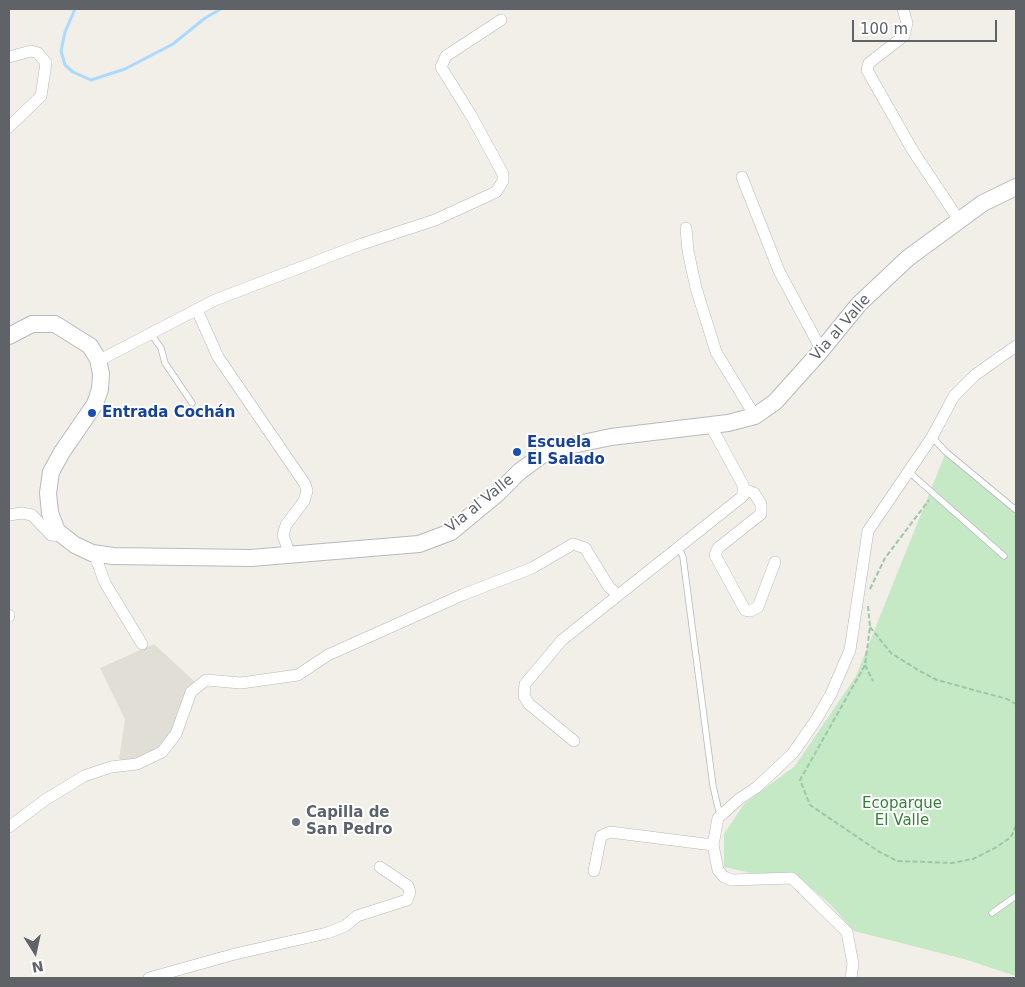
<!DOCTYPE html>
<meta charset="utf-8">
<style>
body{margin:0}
#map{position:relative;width:1025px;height:987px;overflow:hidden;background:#f1efe8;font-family:"DejaVu Sans",sans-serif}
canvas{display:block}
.frame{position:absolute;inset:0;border:10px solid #5f6368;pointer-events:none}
.north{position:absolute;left:10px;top:927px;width:50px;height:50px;-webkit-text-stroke:4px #fff;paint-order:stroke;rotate:170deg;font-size:14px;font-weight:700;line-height:20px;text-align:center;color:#5f6368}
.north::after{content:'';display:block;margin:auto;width:18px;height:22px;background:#5f6368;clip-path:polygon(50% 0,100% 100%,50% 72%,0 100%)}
.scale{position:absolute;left:852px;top:20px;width:145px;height:22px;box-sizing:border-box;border:2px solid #5f6368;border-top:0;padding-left:6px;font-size:15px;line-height:18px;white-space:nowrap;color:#5f6368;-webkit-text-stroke:4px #fff;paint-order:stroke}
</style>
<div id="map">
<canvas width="1025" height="987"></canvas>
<div class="frame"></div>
<div class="north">N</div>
<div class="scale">100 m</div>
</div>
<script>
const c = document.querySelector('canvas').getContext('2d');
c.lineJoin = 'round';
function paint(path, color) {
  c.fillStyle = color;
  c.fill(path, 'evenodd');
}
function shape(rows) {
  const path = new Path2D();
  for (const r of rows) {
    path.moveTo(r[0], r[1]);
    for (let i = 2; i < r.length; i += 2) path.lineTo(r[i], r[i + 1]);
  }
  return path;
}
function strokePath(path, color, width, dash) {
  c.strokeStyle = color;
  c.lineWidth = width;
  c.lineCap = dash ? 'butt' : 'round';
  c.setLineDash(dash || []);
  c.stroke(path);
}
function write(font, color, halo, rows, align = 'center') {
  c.font = font + ' "DejaVu Sans",sans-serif';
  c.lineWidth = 4;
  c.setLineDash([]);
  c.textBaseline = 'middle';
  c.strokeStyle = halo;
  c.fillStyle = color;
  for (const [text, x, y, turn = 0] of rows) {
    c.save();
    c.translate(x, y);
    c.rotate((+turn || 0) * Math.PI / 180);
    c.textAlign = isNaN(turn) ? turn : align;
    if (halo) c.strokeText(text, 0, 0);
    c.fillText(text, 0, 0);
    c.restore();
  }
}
const education = shape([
 [154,644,194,681,184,712,169,744,129,762,119,759,125,719,100,668]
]);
const green = shape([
 [946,452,1016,510,1016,976,964,959,854,931,831,905,796,875,751,873,724,867,724,834,744,804,795,766,856,676]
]);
const stream = shape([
 [75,9,65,32,61,51,65,65,73,72,91,80,125,69,173,44,205,18,221,9]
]);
const path = shape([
 [870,589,885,558,929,500],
 [868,606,870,627,865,665,800,780,810,805,878,851,897,861,952,863,973,859,995,848,1011,837,1016,825],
 [870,627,891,653,918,670,937,680,1007,699,1016,704],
 [865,665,873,681]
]);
const lane = shape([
 [151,334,161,348,165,363,192,403],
 [932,437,946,452,1016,510],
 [909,472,1004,556],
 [679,548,683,557,713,786,720,816],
 [992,913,1016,896]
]);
const street = shape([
 [903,9,907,23,904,36,869,63,867,70,913,151,959,220],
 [9,57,31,51,38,53,46,63,41,96,9,127],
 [742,177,779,271,822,351],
 [686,228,688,251,696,288,716,352,755,416],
 [197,310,218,357,305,484,307,491,304,501,286,525,283,535,290,555],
 [98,361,215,300,362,244,435,220,496,192,503,181,503,174,472,117,441,67,446,56,501,20],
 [744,489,754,493,761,504,761,514,718,548,715,555,745,610,750,611,758,607,775,562],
 [9,515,22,513,32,515,51,535,63,536],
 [94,553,105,583,142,644],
 [9,615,9,616],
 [574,741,529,704,524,696,525,684,562,640,743,496,743,485,713,430,712,425],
 [9,827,45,800,84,776,111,767,137,764,162,752,176,734,191,692,206,680,241,683,298,675,328,655,462,595,532,568,573,544,585,548,609,587,618,595],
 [594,871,601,836,610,832,713,845],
 [149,978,235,954,327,933,345,926,357,916,407,900,410,892,408,886,380,867],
 [851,978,853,964,847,932,792,878,732,880,724,877,718,870,713,845,718,818,739,799,757,787,793,753,816,720,831,694,850,650,868,531,932,437,954,396,975,375,1016,346]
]);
const secondary = shape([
 [9,336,32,324,55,324,90,346,98,359,101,374,100,389,95,404,62,452,51,472,48,493,50,513,57,531,75,545,92,553,113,556,251,558,419,544,451,532,498,493,519,472,542,455,573,445,611,437,728,423,755,416,775,402,819,353,859,304,908,258,983,203,1016,187]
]);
const markers = [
 [92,413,5,"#1a4fb4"],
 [517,452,5,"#1a4fb4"],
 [296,822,5,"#6b7280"]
];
const streetNames = [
 ["Via al Valle",841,328,-49],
 ["Via al Valle",480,504,-39]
];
const transitNames = [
 ["Entrada Cochán",102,413],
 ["Escuela",527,443],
 ["El Salado",527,460]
];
const parkNames = [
 ["Ecoparque",902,804],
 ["El Valle",902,821]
];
const worshipNames = [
 ["Capilla de",306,813],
 ["San Pedro",306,830]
];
paint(education, '#e1ded6');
paint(green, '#c5e8c5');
strokePath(stream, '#aadaff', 3);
strokePath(lane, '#b5b8bc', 7);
strokePath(street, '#b5b8bc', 12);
strokePath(secondary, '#b6babf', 18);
strokePath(path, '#9cc7a9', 2, [5, 2.5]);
strokePath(lane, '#fff', 5.5);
strokePath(street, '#fff', 11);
strokePath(secondary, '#fff', 16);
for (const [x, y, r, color] of markers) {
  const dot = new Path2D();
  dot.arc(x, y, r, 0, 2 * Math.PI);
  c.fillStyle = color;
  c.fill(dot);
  strokePath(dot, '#fff', 2);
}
write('15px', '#5f6368', '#fff', streetNames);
write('bold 15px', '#164399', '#fff', transitNames, 'left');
write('15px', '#348238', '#fff', parkNames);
write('bold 15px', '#5b616d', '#fff', worshipNames, 'left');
</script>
